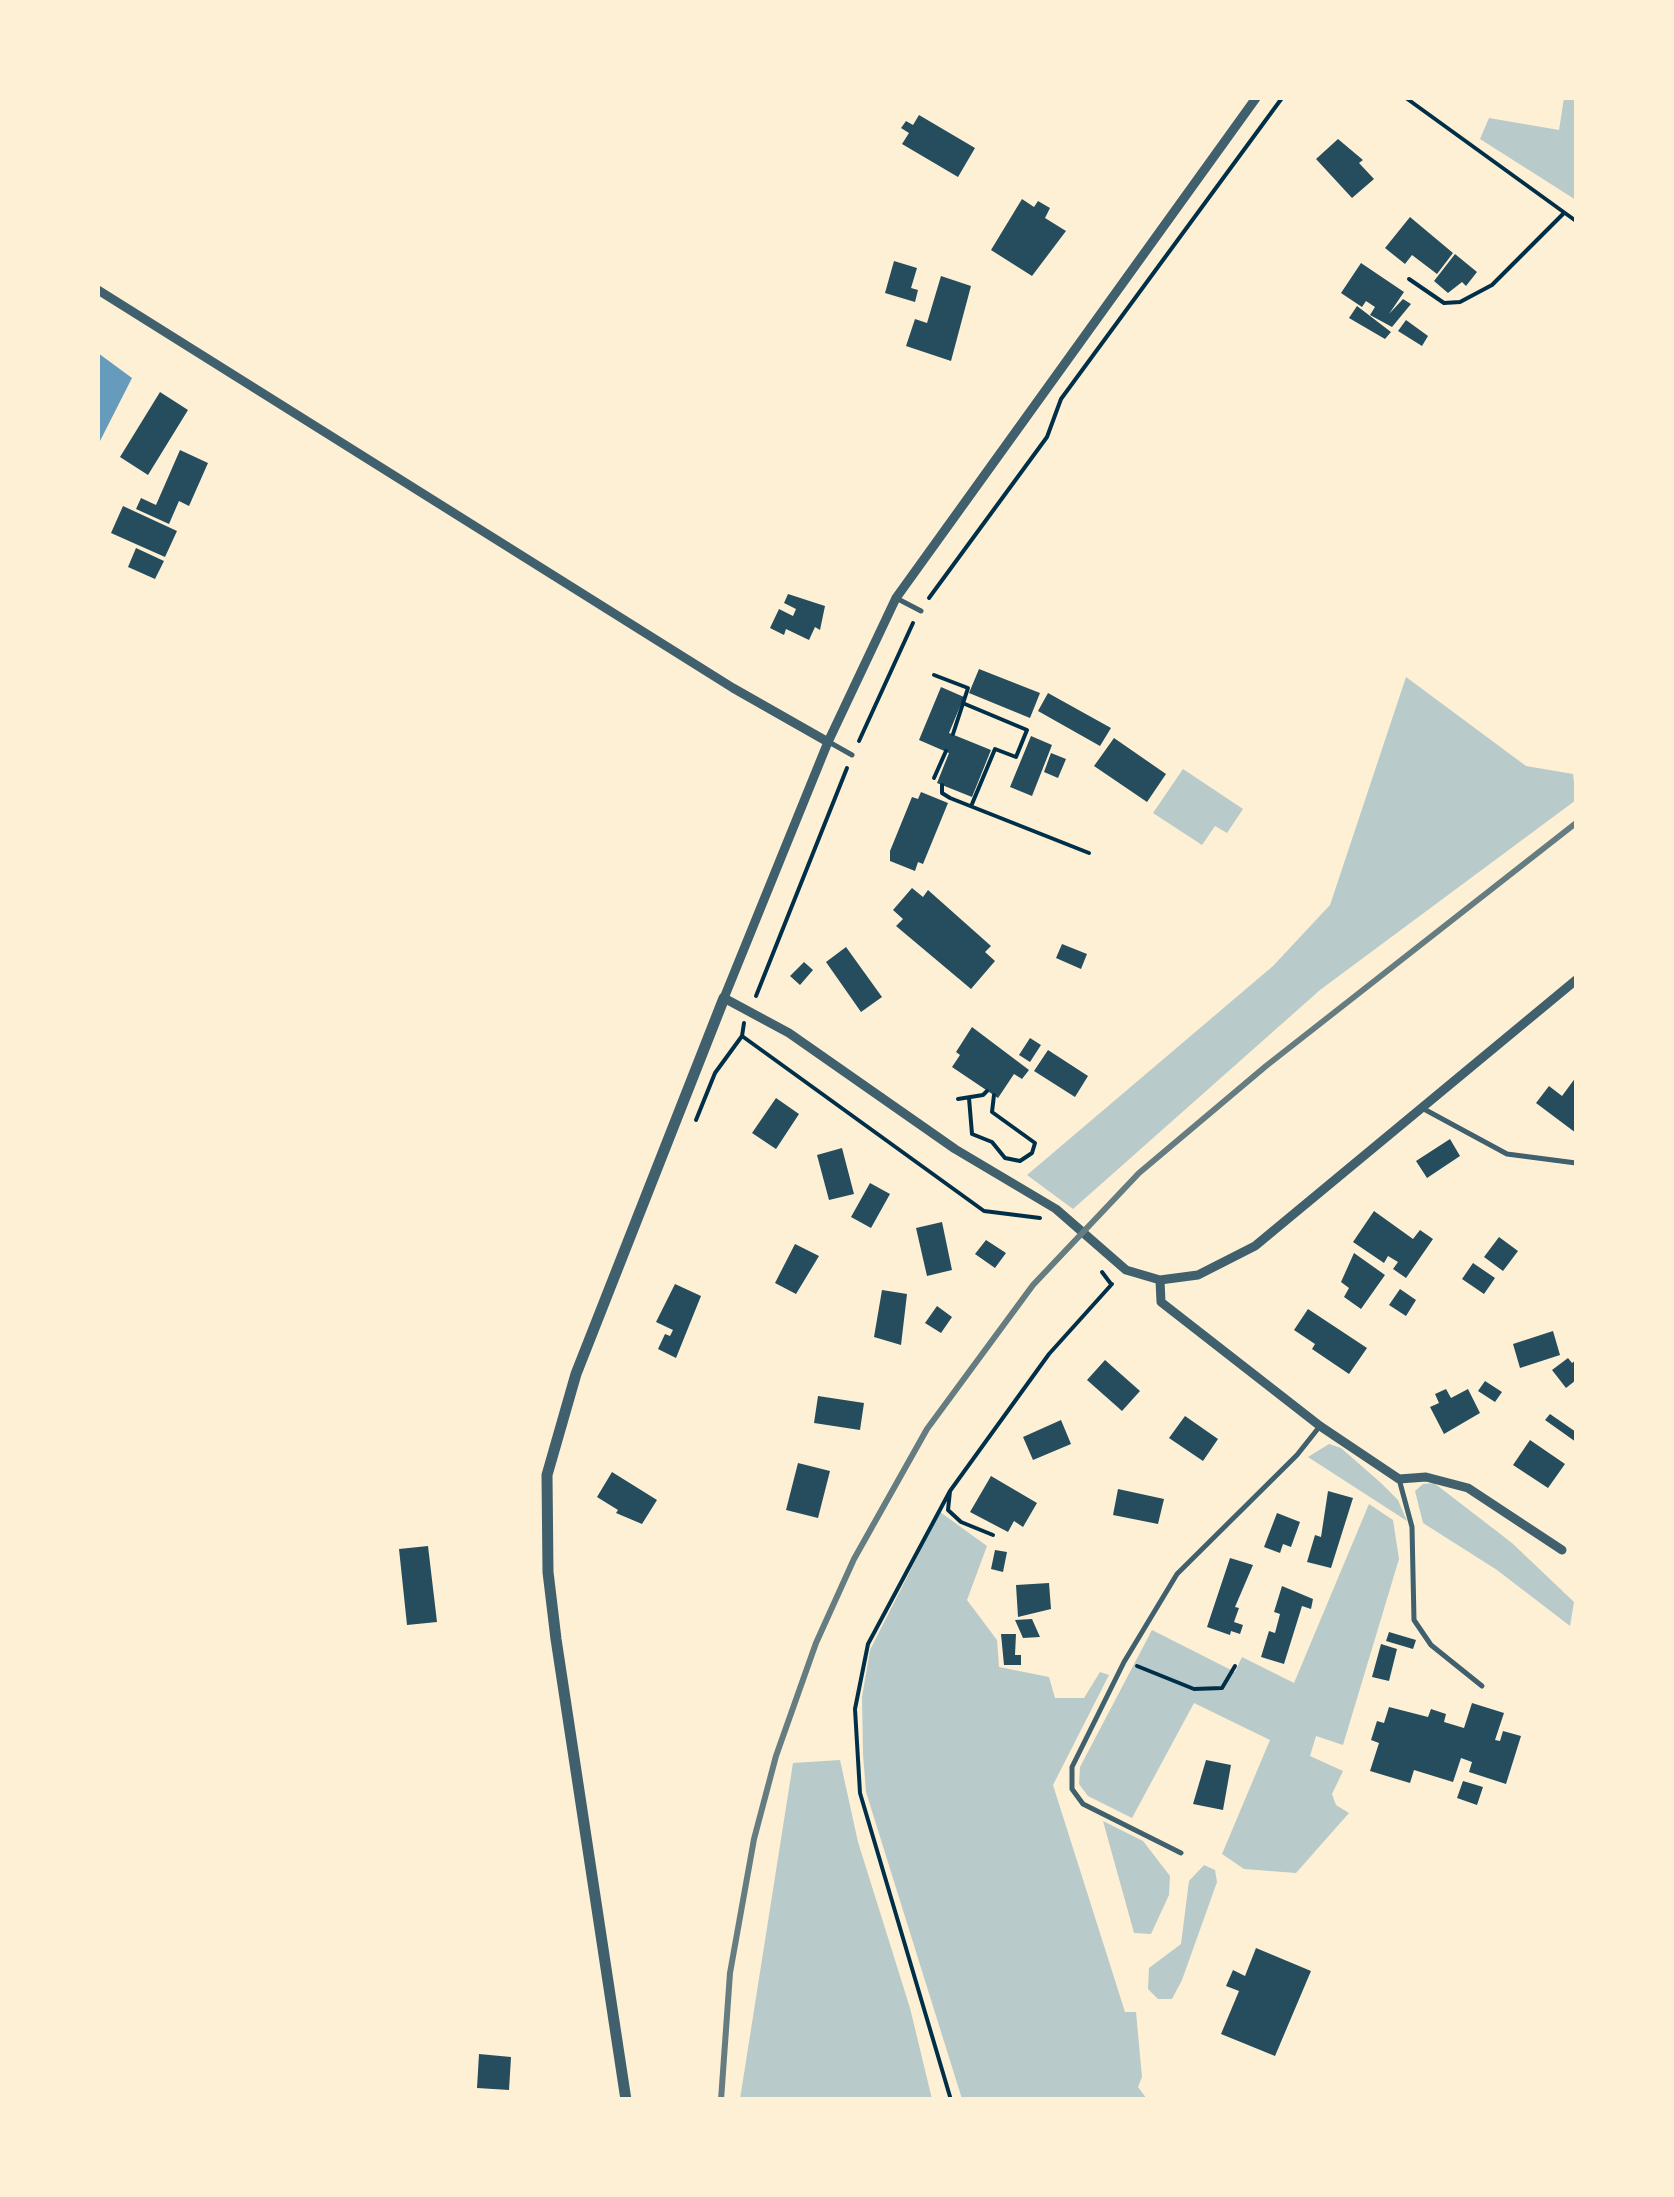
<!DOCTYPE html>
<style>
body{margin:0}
#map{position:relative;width:1674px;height:2197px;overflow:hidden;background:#fdf0d5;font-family:Barlow,sans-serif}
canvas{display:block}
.frame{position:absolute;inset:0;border:100px solid #fdf0d5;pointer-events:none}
</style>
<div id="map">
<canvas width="1674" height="2197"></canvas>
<div class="frame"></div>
</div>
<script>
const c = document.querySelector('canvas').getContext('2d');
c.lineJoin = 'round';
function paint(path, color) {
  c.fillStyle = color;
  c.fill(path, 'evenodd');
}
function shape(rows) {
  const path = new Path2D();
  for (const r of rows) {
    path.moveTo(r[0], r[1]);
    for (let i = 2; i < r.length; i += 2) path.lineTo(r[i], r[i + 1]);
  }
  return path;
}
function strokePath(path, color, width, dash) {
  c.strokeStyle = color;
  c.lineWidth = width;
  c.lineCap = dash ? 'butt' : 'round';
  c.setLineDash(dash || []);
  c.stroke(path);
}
const green = shape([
 [1564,98,1576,98,1576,200,1480,139,1489,118,1559,130],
 [1406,677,1526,766,1573,774,1576,800,1320,990,1073,1209,1027,1175,1273,966,1330,905],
 [1183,769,1243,809,1227,833,1215,826,1202,845,1153,813],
 [1329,1444,1341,1448,1381,1483,1398,1500,1407,1521,1308,1457],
 [1434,1483,1512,1543,1574,1602,1570,1626,1497,1570,1423,1523,1415,1491,1423,1484],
 [1369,1504,1393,1520,1399,1559,1343,1745,1316,1736,1310,1756,1343,1771,1332,1794,1336,1805,1349,1813,1296,1873,1244,1869,1222,1854,1270,1740,1194,1703,1132,1818,1088,1796,1079,1784,1080,1767,1152,1630,1235,1672,1242,1657,1294,1683],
 [940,1512,987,1546,967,1600,997,1640,999,1667,1049,1677,1055,1698,1084,1698,1100,1672,1109,1675,1053,1785,1125,2012,1136,2012,1142,2077,1138,2087,1147,2099,962,2099,866,1792,863,1754,862,1697,870,1650],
 [840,1760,858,1842,910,2008,932,2099,740,2099,793,1763],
 [1103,1821,1143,1841,1170,1876,1169,1895,1151,1934,1134,1933],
 [1204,1865,1215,1870,1217,1882,1182,1980,1172,1999,1158,1999,1148,1989,1149,1968,1181,1944,1189,1881]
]);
const water = shape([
 [98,353,132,378,98,445]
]);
const building = shape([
 [919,115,975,148,958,177,902,144,909,133,901,128,906,121,913,125],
 [1338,139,1363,160,1359,163,1374,179,1352,198,1316,159],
 [1022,199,1034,207,1038,201,1050,208,1045,218,1066,231,1032,276,991,250],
 [1410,217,1453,253,1437,274,1412,255,1405,264,1385,248],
 [1455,254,1477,272,1466,286,1462,282,1448,293,1434,281],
 [894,261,917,268,911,288,918,290,915,302,885,293],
 [1361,263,1404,292,1389,314,1403,299,1411,304,1392,327,1370,315,1375,307,1366,301,1362,307,1341,293],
 [941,276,971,286,951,361,906,346,915,319,927,323],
 [1357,306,1391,332,1385,339,1349,318],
 [1406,320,1428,336,1422,346,1398,331],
 [160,392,188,410,148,475,120,457],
 [180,450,208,463,189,506,179,501,169,524,136,509,141,498,156,505],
 [123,506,177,531,165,557,111,533],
 [136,548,164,561,155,579,128,567],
 [788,594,825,606,820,630,815,627,809,640,786,629,784,635,770,628,779,609,793,616,796,609,784,603],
 [979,669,1040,693,1030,718,969,693],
 [941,687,964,697,949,733,991,750,972,797,937,783,949,753,919,740],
 [1048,693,1111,728,1100,746,1038,711],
 [1031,736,1052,745,1032,796,1010,787],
 [1114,738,1166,774,1147,802,1094,766],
 [1051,753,1066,759,1058,778,1044,772],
 [921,792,948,803,923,864,918,862,915,871,890,861,890,851,912,797,918,799],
 [912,888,923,897,928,890,991,946,985,952,995,961,971,989,896,926,903,919,893,910],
 [1062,944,1087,954,1081,969,1056,958],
 [846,947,882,997,861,1012,826,962],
 [804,962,813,970,800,985,790,976],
 [972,1027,1029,1070,1022,1079,1014,1074,998,1098,952,1067,960,1055,956,1052],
 [1030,1038,1041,1045,1030,1062,1019,1055],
 [1048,1050,1088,1076,1075,1097,1034,1071],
 [1576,1077,1576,1133,1536,1103,1549,1086,1562,1096],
 [776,1098,799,1114,776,1149,752,1133],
 [1450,1139,1460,1156,1427,1178,1416,1161],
 [842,1148,854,1194,829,1200,817,1155],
 [870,1183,890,1194,871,1228,851,1217],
 [1374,1211,1413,1239,1420,1230,1433,1239,1406,1278,1393,1269,1398,1262,1388,1256,1384,1263,1353,1242],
 [942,1222,952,1270,927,1276,916,1228],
 [1499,1237,1518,1251,1503,1271,1484,1257],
 [986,1240,1006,1253,995,1268,975,1254],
 [795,1244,819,1256,796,1294,775,1283],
 [1354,1253,1385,1275,1361,1309,1344,1297,1349,1288,1341,1282],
 [1473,1263,1495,1278,1484,1294,1462,1279],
 [675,1284,701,1296,676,1358,658,1349,665,1334,670,1336,673,1330,656,1322],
 [1400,1289,1416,1300,1406,1316,1389,1305],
 [882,1290,907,1294,901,1345,874,1337],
 [937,1306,952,1317,941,1333,925,1323],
 [1308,1309,1367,1348,1349,1374,1312,1349,1315,1344,1294,1330],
 [1553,1331,1560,1355,1520,1368,1513,1344],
 [1568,1358,1572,1363,1576,1360,1576,1380,1566,1388,1552,1370],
 [1105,1360,1140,1391,1122,1411,1087,1380],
 [1485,1381,1502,1392,1495,1402,1478,1391],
 [1446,1389,1451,1398,1468,1389,1480,1413,1444,1434,1430,1407,1439,1403,1435,1394],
 [818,1396,864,1403,860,1430,814,1423],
 [1550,1414,1576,1432,1576,1442,1545,1420],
 [1185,1416,1218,1439,1203,1461,1169,1438],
 [1061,1420,1071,1444,1033,1460,1023,1437],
 [1530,1440,1565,1464,1548,1488,1513,1465],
 [798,1463,830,1471,818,1518,786,1510],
 [612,1472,657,1500,642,1524,616,1513,618,1510,597,1497],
 [991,1476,1037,1503,1023,1527,1014,1521,1008,1532,970,1512],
 [1118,1489,1164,1499,1158,1524,1113,1515],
 [1328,1491,1353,1498,1331,1568,1307,1562,1315,1535,1321,1537],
 [1277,1513,1300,1522,1291,1547,1283,1544,1280,1553,1264,1547],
 [428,1546,437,1622,407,1625,399,1549],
 [995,1550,1007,1552,1003,1572,991,1569],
 [1230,1558,1253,1565,1235,1607,1239,1608,1234,1622,1243,1625,1240,1634,1231,1631,1230,1635,1207,1627],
 [1049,1583,1051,1609,1018,1617,1016,1585],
 [1282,1586,1313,1599,1311,1609,1302,1606,1284,1664,1261,1657,1269,1631,1275,1633,1280,1614,1274,1612],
 [1032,1619,1040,1637,1023,1638,1015,1620],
 [1389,1632,1416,1640,1413,1649,1386,1641],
 [1001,1634,1016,1634,1015,1655,1021,1655,1021,1665,1004,1665],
 [1381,1644,1397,1649,1389,1681,1372,1677],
 [1472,1703,1504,1713,1495,1740,1500,1741,1503,1731,1521,1736,1506,1784,1469,1772,1472,1762,1461,1758,1453,1782,1414,1770,1410,1783,1370,1771,1379,1743,1371,1740,1377,1721,1384,1723,1389,1707,1428,1717,1431,1709,1446,1714,1444,1722,1464,1728],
 [1206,1760,1231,1765,1223,1810,1193,1804],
 [1463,1781,1483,1787,1477,1805,1457,1798],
 [1256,1948,1311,1971,1275,2056,1221,2034,1239,1991,1226,1986,1233,1970,1245,1976],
 [479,2054,511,2057,509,2090,477,2088]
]);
const path = shape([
 [1406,98,1576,221],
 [1409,279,1444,303,1460,302,1492,285,1563,214],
 [929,598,1047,437,1061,399,1282,98],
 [934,675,968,688,953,734],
 [965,704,1027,730,1016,757,995,749,972,804],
 [859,741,913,623],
 [934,778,946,751],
 [942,785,942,793,950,798,1089,853],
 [756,996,847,768],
 [742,1036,984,1211,1040,1218],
 [969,1098,972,1134,992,1142,1005,1158,1020,1161,1032,1153,1035,1143,992,1112,994,1095],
 [958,1099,983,1095,987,1091],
 [696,1120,715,1073,742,1036,744,1023],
 [1102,1272,1111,1284],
 [950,1491,868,1644,855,1709,860,1793,951,2100],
 [993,1535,961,1522,948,1510,950,1491,1049,1354,1112,1284],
 [1137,1666,1194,1689,1222,1688,1235,1666]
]);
const service = shape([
 [896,598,921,611],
 [829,742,852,755],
 [1422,1108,1507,1154,1576,1163],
 [1399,1479,1412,1527,1414,1620,1431,1645,1482,1686],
 [1181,1853,1083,1804,1072,1789,1072,1767,1124,1662,1177,1574,1297,1455,1320,1426]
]);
const minor = shape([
 [1256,98,896,598,828,742,724,998,789,1033,955,1149,1056,1209,1126,1270,1160,1280,1198,1275,1255,1246,1576,980],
 [98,290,733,688,828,742],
 [1160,1280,1161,1302,1320,1426,1399,1479,1426,1477,1468,1488,1562,1550]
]);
const tertiary = shape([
 [626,2100,556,1639,548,1572,547,1475,576,1374,724,998]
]);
const rail = shape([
 [721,2100,730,1973,754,1839,776,1756,816,1643,854,1559,927,1429,1033,1285,1139,1173,1266,1066,1576,823]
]);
paint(green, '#b9caca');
paint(water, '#669bbc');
paint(building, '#264d5e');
strokePath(path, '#003049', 4);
strokePath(service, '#3f606c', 5);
strokePath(minor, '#3f606c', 9);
strokePath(tertiary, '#3f606c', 11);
strokePath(rail, '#657d81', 6);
</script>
